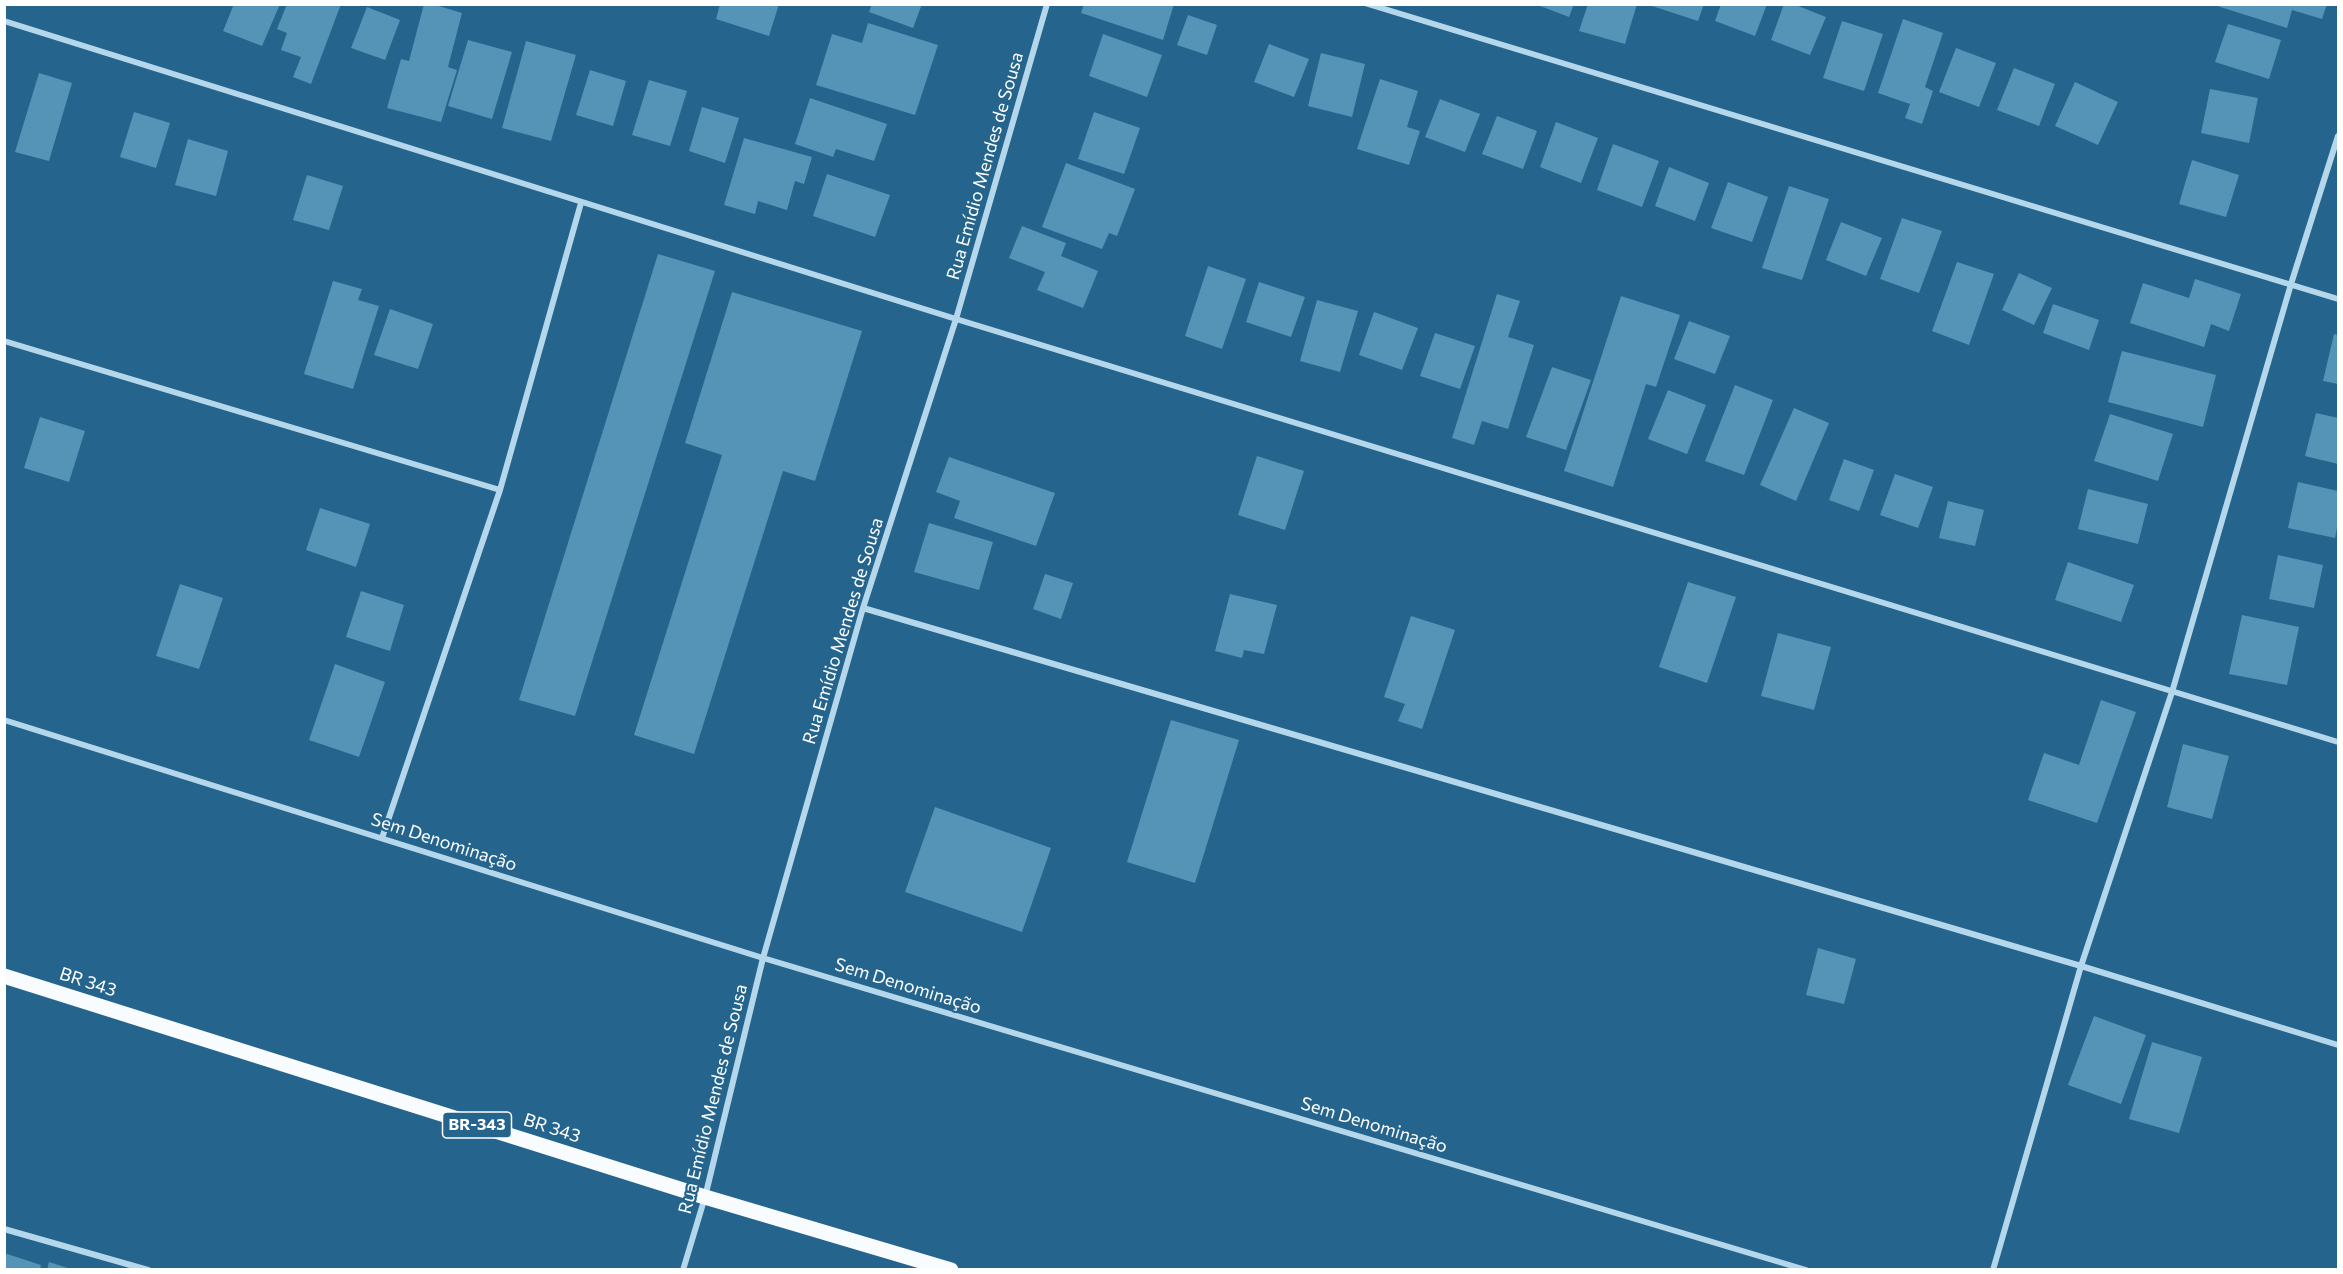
<!DOCTYPE html>
<meta charset="utf-8">
<style>
body{margin:0}
#map{position:relative;width:2343px;height:1274px;overflow:hidden;background:#25658d;font-family:Commissioner,sans-serif}
canvas{display:block}
.frame{position:absolute;inset:0;border:6px solid #fff;pointer-events:none}
</style>
<div id="map">
<canvas width="2343" height="1274"></canvas>
<div class="frame"></div>
</div>
<script>
const c = document.querySelector('canvas').getContext('2d');
c.lineJoin = 'round';
function paint(path, color) {
  c.fillStyle = color;
  c.fill(path, 'evenodd');
}
function shape(rows) {
  const path = new Path2D();
  for (const r of rows) {
    path.moveTo(r[0], r[1]);
    for (let i = 2; i < r.length; i += 2) path.lineTo(r[i], r[i + 1]);
  }
  return path;
}
function strokePath(path, color, width, dash) {
  c.strokeStyle = color;
  c.lineWidth = width;
  c.lineCap = dash ? 'butt' : 'round';
  c.setLineDash(dash || []);
  c.stroke(path);
}
function write(font, color, halo, rows, align = 'center') {
  c.font = font + ' Commissioner,sans-serif';
  c.lineWidth = 4.5;
  c.setLineDash([]);
  c.textBaseline = 'middle';
  c.strokeStyle = halo;
  c.fillStyle = color;
  for (const [text, x, y, turn = 0] of rows) {
    c.save();
    c.translate(x, y);
    c.rotate((+turn || 0) * Math.PI / 180);
    c.textAlign = isNaN(turn) ? turn : align;
    if (halo) c.strokeText(text, 0, 0);
    c.fillText(text, 0, 0);
    c.restore();
  }
}
const building = shape([
 [234,4,280,4,262,46,223,31],
 [287,4,341,4,311,84,293,77,301,57,281,50,287,33,277,29],
 [424,4,432,4,462,13,448,67,457,70,441,122,387,108,401,59,409,61],
 [720,4,779,4,769,36,716,19],
 [872,4,922,4,913,28,869,12],
 [1084,4,1174,4,1163,40,1081,13],
 [1535,4,1574,4,1569,17],
 [1588,4,1637,4,1625,44,1579,31],
 [1653,4,1704,4,1698,21,1652,6],
 [1721,4,1767,4,1755,36,1715,21],
 [1784,4,1793,4,1826,17,1810,55,1771,40],
 [2327,4,2322,19,2292,10,2287,28,2214,5],
 [367,7,400,20,385,60,351,48],
 [1188,15,1217,25,1207,55,1177,45],
 [1903,19,1943,33,1925,87,1933,91,1922,124,1905,118,1910,104,1878,93],
 [1842,21,1883,34,1864,91,1823,78],
 [868,23,938,45,915,115,816,85,832,34,862,43],
 [2228,24,2281,40,2269,79,2215,62],
 [1103,34,1162,55,1147,97,1089,76],
 [468,40,512,52,492,119,448,106],
 [526,41,576,55,551,141,502,128],
 [1269,44,1309,59,1294,97,1254,82],
 [1956,48,1996,63,1979,107,1939,92],
 [1321,53,1365,64,1352,117,1308,106],
 [2014,68,2055,84,2039,126,1997,110],
 [590,70,626,81,613,126,576,115],
 [39,73,72,83,49,161,15,152],
 [1380,79,1418,91,1407,127,1420,131,1409,165,1357,149],
 [649,80,687,91,670,146,632,135],
 [2075,82,2118,102,2098,145,2055,126],
 [2210,89,2258,98,2249,143,2201,133],
 [810,98,887,124,874,161,836,149,833,157,795,144],
 [1440,99,1480,114,1465,152,1425,137],
 [702,107,739,118,725,163,689,151],
 [134,112,170,123,156,168,120,157],
 [1094,112,1140,128,1124,174,1078,159],
 [1497,116,1537,131,1523,169,1482,154],
 [1556,122,1598,138,1581,183,1540,167],
 [744,138,812,157,804,184,795,181,787,210,758,201,755,214,724,205],
 [188,139,228,151,216,196,175,185],
 [1613,144,1659,161,1642,207,1597,190],
 [2192,160,2239,175,2226,217,2179,204],
 [1066,163,1135,189,1117,236,1109,233,1102,249,1042,227],
 [1669,167,1709,183,1695,221,1655,206],
 [827,174,890,195,875,237,813,216],
 [307,175,343,186,329,230,293,220],
 [1728,182,1768,197,1752,242,1711,228],
 [1789,186,1829,199,1802,280,1762,268],
 [1902,218,1942,231,1919,293,1880,279],
 [1841,222,1882,238,1866,276,1826,260],
 [1022,226,1066,243,1061,256,1098,271,1083,308,1037,290,1045,272,1009,258],
 [658,254,715,271,575,716,519,700],
 [1957,262,1994,274,1969,345,1932,331],
 [1208,266,1246,279,1222,349,1185,336],
 [2019,273,2052,288,2034,325,2002,310],
 [2195,279,2241,294,2229,331,2211,324,2204,347,2130,323,2143,283,2189,298],
 [333,281,362,289,358,300,379,306,353,389,304,374],
 [1259,282,1305,297,1291,337,1246,322],
 [732,292,862,331,815,481,783,471,694,754,634,735,722,455,685,443],
 [1497,294,1520,301,1508,337,1534,345,1508,429,1482,421,1474,445,1452,438],
 [1621,296,1680,315,1656,387,1646,384,1613,487,1564,471],
 [1317,300,1358,311,1340,372,1300,361],
 [2053,304,2099,320,2089,350,2043,333],
 [390,309,433,324,418,369,374,355],
 [1374,312,1418,328,1402,370,1359,355],
 [1689,321,1730,336,1715,374,1674,359],
 [1435,333,1475,346,1460,389,1420,376],
 [2334,334,2338,335,2338,384,2323,381],
 [2122,351,2216,375,2203,427,2108,402],
 [1552,367,1591,380,1566,450,1526,437],
 [1735,385,1773,400,1744,475,1705,461],
 [1668,390,1706,405,1687,454,1648,439],
 [1794,408,1829,423,1796,501,1760,485],
 [2316,413,2338,418,2338,464,2305,456],
 [2110,414,2173,434,2158,481,2094,461],
 [40,417,85,431,69,482,24,468],
 [1257,456,1304,471,1285,530,1238,515],
 [949,457,1055,493,1036,546,954,518,960,501,936,492],
 [1844,459,1874,470,1859,511,1829,500],
 [1895,474,1933,487,1918,528,1880,515],
 [2298,482,2338,491,2338,523,2335,538,2288,528],
 [2088,489,2148,504,2138,544,2078,529],
 [1948,501,1984,510,1975,546,1939,538],
 [320,508,370,524,356,567,306,550],
 [929,523,993,542,979,590,914,572],
 [2278,555,2323,565,2314,608,2269,599],
 [2068,562,2134,585,2121,622,2055,600],
 [1045,574,1073,583,1061,619,1033,609],
 [1688,582,1736,597,1707,683,1659,667],
 [180,584,223,598,199,669,156,656],
 [361,591,404,605,390,651,346,637],
 [1230,594,1277,605,1264,654,1244,650,1242,658,1215,651],
 [2242,615,2299,627,2287,685,2229,674],
 [1411,616,1455,630,1422,729,1398,721,1405,704,1384,697],
 [1778,633,1831,647,1814,710,1761,696],
 [335,664,385,682,359,757,309,740],
 [2101,700,2136,712,2097,823,2028,800,2044,753,2079,765],
 [1171,720,1239,740,1195,883,1127,862],
 [2183,744,2229,756,2212,819,2167,807],
 [935,807,1051,848,1022,932,905,892],
 [1818,948,1856,959,1844,1004,1806,995],
 [2094,1016,2146,1035,2121,1104,2068,1085],
 [2152,1042,2202,1057,2179,1133,2129,1119],
 [4,1253,41,1265,40,1270,4,1270],
 [49,1262,71,1269,71,1270,47,1270]
]);
const street = shape([
 [1368,4,2338,299],
 [4,21,956,319,2338,742],
 [4,341,500,490],
 [863,608,2081,966,2338,1045],
 [4,720,763,958,1806,1270],
 [382,838,500,490,581,203],
 [4,1229,148,1270],
 [683,1270,705,1197,763,958,863,608,956,319,1047,4],
 [1993,1270,2081,966,2172,692,2291,284,2338,136]
]);
const primary = shape([
 [4,976,705,1197,951,1270]
]);
const shields = [
 [477,1125,69]
];
const shieldNames = [
 ["BR-343",477,1125]
];
const streetNames = [
 ["Rua Emídio Mendes de Sousa",985,166,-74],
 ["Rua Emídio Mendes de Sousa",843,631,-73],
 ["Sem Denominação",444,842,18],
 ["BR 343",88,982,18],
 ["Sem Denominação",908,986,17],
 ["Rua Emídio Mendes de Sousa",713,1099,-76],
 ["Sem Denominação",1374,1125,17],
 ["BR 343",552,1128,18]
];
paint(building, '#5593b7');
strokePath(street, '#b4d7eb', 6);
strokePath(primary, '#f8fcfe', 15);
for (const [x, y, w] of shields) {
  const box = new Path2D();
  box.roundRect(x - w / 2, y - 13, w, 26, 4.5);
  c.fillStyle = '#25658d';
  c.fill(box);
  strokePath(box, '#fff', 1.5);
}
write('bold 16px', '#fff', null, shieldNames);
write('18px', '#fff', '#25658d', streetNames);
</script>
